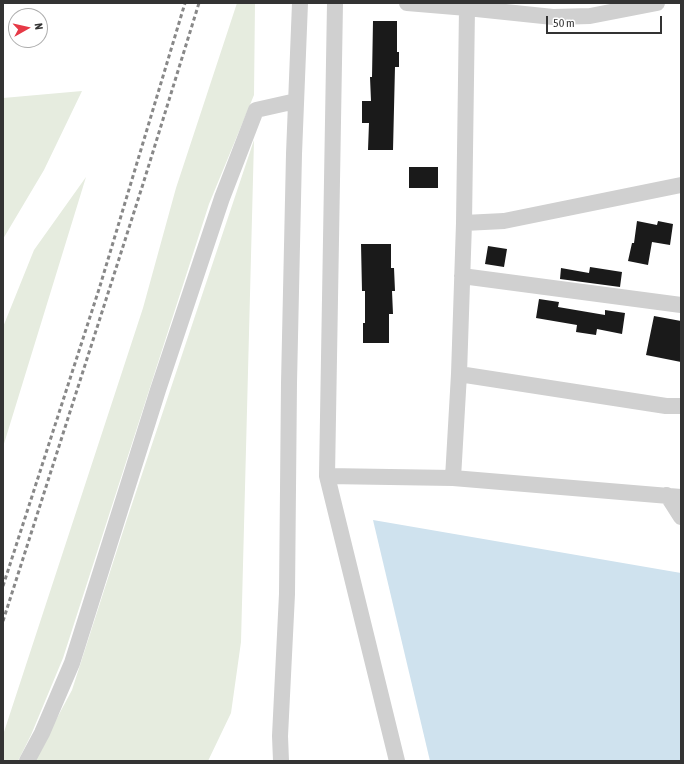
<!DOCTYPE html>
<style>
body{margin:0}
#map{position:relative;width:684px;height:764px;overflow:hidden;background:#fff;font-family:"Asap Condensed",sans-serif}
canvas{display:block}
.frame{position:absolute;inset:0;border:4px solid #333;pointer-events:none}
.north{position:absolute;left:8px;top:8px;width:40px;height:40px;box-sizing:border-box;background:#fff;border:1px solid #adadad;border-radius:50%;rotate:82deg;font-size:11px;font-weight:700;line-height:16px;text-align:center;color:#333}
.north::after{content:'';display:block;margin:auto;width:14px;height:18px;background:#e63946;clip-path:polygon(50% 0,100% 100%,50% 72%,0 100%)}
.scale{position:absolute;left:546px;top:16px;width:116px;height:18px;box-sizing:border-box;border:2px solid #333;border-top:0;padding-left:5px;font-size:12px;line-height:14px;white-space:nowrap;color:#333;-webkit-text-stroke:3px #fff;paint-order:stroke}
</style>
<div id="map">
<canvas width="684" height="764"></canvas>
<div class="frame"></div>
<div class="north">N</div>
<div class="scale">50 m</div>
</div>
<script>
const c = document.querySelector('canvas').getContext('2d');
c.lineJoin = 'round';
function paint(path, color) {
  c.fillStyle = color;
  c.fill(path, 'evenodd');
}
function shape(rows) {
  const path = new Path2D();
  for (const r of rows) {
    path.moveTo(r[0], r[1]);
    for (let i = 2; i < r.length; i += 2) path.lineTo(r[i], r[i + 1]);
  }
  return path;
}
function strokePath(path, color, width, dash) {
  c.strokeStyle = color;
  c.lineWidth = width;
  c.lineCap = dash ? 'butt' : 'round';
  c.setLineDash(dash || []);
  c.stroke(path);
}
const green = shape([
 [237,3,255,3,254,95,209,204,63,658,31,735,18,761,3,761,3,735,143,308,176,188],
 [82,91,44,170,3,239,3,98],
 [254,140,241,642,231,713,208,761,34,761,72,690,127,519],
 [86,177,3,447,3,327,34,250]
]);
const water = shape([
 [373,520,681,573,681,761,430,761]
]);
const building = shape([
 [373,21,397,21,397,52,399,52,399,67,395,67,393,150,368,150,369,123,362,123,362,101,371,101,370,77,372,77],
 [409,167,438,167,438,188,409,188],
 [637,221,657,225,658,221,673,224,670,245,652,242,648,265,628,261,632,243,634,243],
 [361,244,391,244,391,268,394,268,395,291,392,291,393,314,389,314,389,343,363,343,363,323,365,323,365,291,362,291],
 [488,246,507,249,504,267,485,264],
 [590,267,622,272,620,287,560,279,561,268,589,273],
 [539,299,559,302,558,307,605,315,605,310,625,313,622,334,597,329,596,335,576,332,577,325,536,318],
 [654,316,681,321,681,362,646,355]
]);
const street = shape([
 [335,3,327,476,397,761],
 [407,3,467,8,464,223,504,221,681,185],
 [467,3,467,8,553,17,590,16,657,3],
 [464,223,459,374,453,478,681,497],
 [462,276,681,305],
 [459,374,666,406,681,406],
 [327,476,453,478],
 [667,495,681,517],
 [27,761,42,733,72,663,158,390,222,198,256,110,296,101],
 [281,761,280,736,287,594,289,383,294,154,300,3]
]);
const rail = shape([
 [3,586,100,286,185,3],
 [3,621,143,184,199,3]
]);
paint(green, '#e6ecdf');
paint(water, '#cfe2ee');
paint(building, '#1a1a1a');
strokePath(street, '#d0d0d0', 16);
strokePath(rail, '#888', 3, [4, 3]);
</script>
